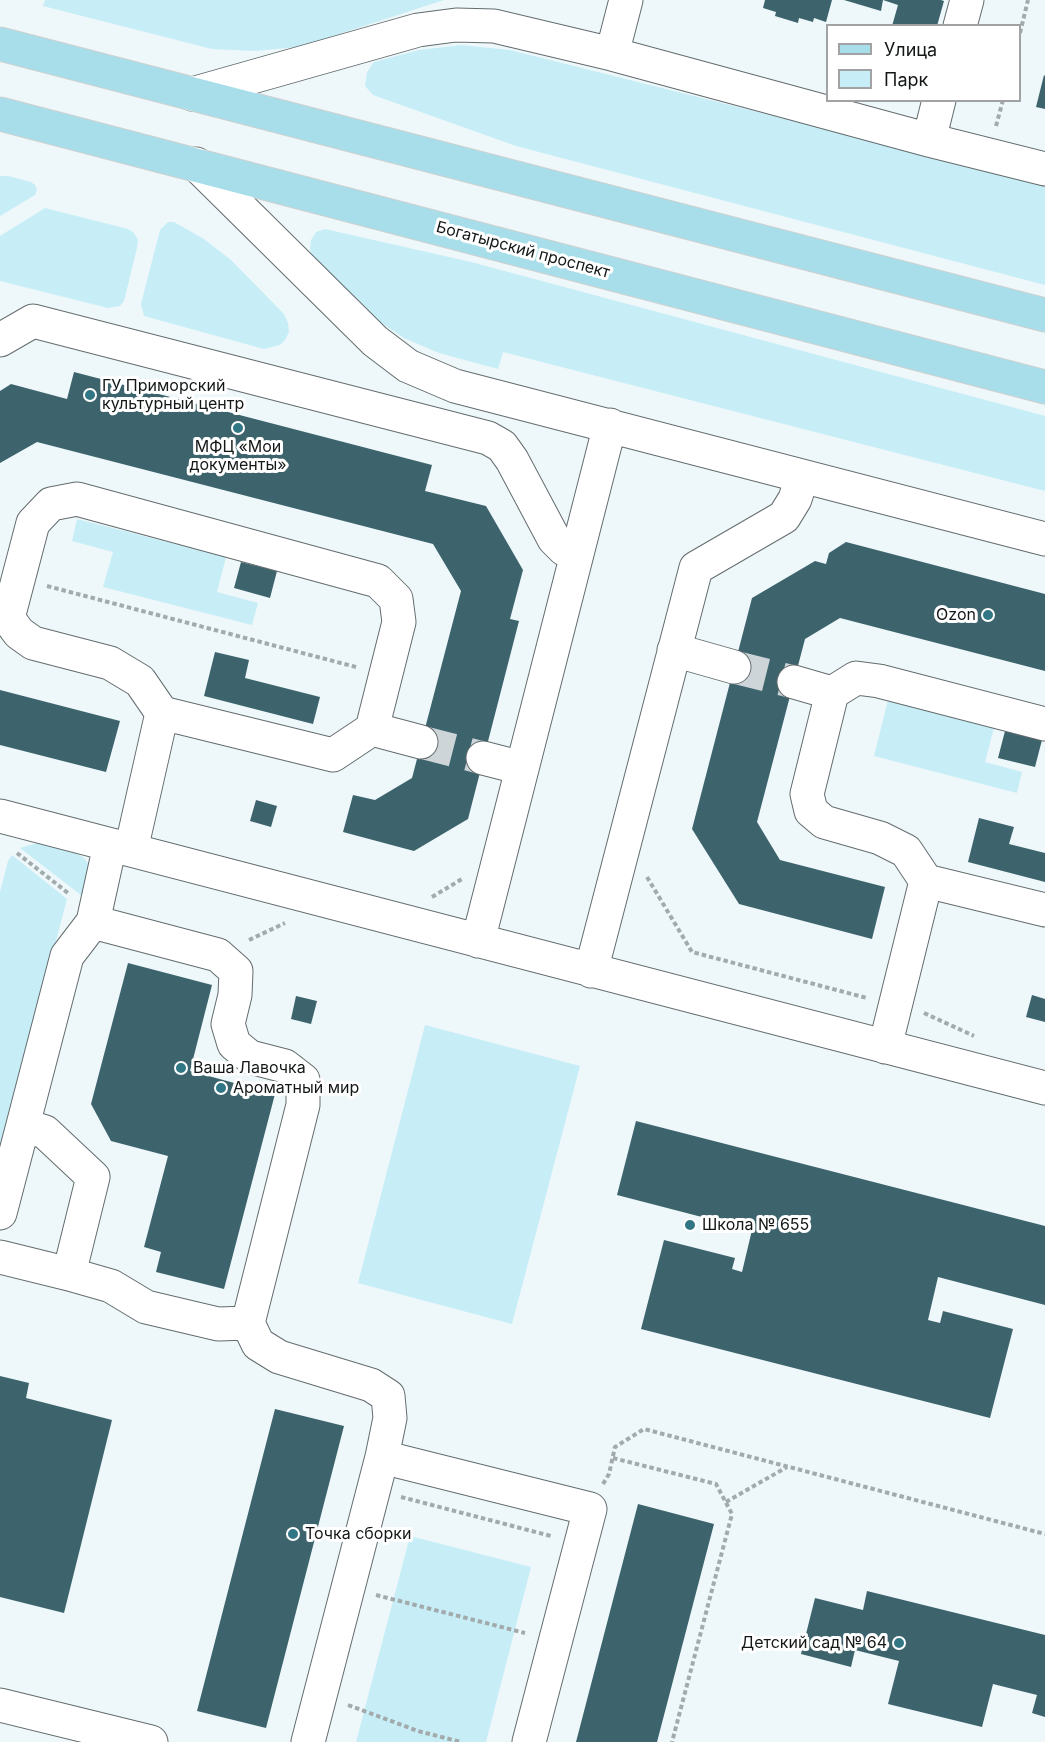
<!DOCTYPE html>
<meta charset="utf-8">
<style>
body{margin:0}
#map{position:relative;width:1045px;height:1742px;overflow:hidden;background:#eef7fa;font-family:Inter,sans-serif}
canvas{display:block}
.legend{position:absolute;left:826px;top:24px;width:195px;height:78px;box-sizing:border-box;background:#fff;border:2px solid #a1a2a3;margin:0;padding:8px 10px;list-style:none;font-size:18px;color:#141718}
.legend li{display:flex;align-items:center;gap:12px;height:30px}
.legend b{width:30px;border:2px solid #a1a2a3}
</style>
<div id="map">
<canvas width="1045" height="1742"></canvas>
<ul class="legend">
<li><b style="height:8px;background:#a7dee9"></b>Улица</li>
<li><b style="height:16px;background:#c7eef7"></b>Парк</li>
</ul>
</div>
<script>
const c = document.querySelector('canvas').getContext('2d');
c.lineJoin = 'round';
function paint(path, color) {
  c.fillStyle = color;
  c.fill(path, 'evenodd');
}
function shape(rows) {
  const path = new Path2D();
  for (const r of rows) {
    path.moveTo(r[0], r[1]);
    for (let i = 2; i < r.length; i += 2) path.lineTo(r[i], r[i + 1]);
  }
  return path;
}
function strokePath(path, color, width, dash) {
  c.strokeStyle = color;
  c.lineWidth = width;
  c.lineCap = dash ? 'butt' : 'round';
  c.setLineDash(dash || []);
  c.stroke(path);
}
function write(font, color, halo, rows, align = 'center') {
  c.font = font + ' Inter,sans-serif';
  c.lineWidth = 6;
  c.setLineDash([]);
  c.textBaseline = 'middle';
  c.strokeStyle = halo;
  c.fillStyle = color;
  for (const [text, x, y, turn = 0] of rows) {
    c.save();
    c.translate(x, y);
    c.rotate((+turn || 0) * Math.PI / 180);
    c.textAlign = isNaN(turn) ? turn : align;
    if (halo) c.strokeText(text, 0, 0);
    c.fillText(text, 0, 0);
    c.restore();
  }
}
const green = shape([
 [45,0,444,0,299,47,254,51,212,49,43,6],
 [461,45,510,50,1045,184,1045,285,516,146,373,95,365,86,367,72,374,62,419,50],
 [0,176,8,176,31,182,35,185,37,190,35,195,0,216],
 [45,208,128,229,134,233,138,240,137,248,124,301,120,306,108,308,0,281,0,236],
 [168,222,174,222,204,239,231,260,284,314,288,323,289,332,285,340,280,345,264,349,144,316,141,304,160,230],
 [325,229,471,262,1045,416,1045,491,503,352,498,369,439,353,404,338,374,318,312,257,310,249,311,240,316,232],
 [77,519,226,557,217,592,258,603,252,625,103,587,113,552,72,541],
 [889,696,995,724,985,762,1022,772,1017,793,874,756],
 [41,842,70,849,84,858,92,869,86,899,20,848],
 [12,855,67,899,0,1156,0,892,8,861],
 [425,1025,580,1066,512,1324,358,1283],
 [410,1536,531,1567,486,1742,356,1742]
]);
const building = shape([
 [765,0,832,0,826,22,814,18,813,22,799,18,798,23,775,16,776,12,763,8],
 [844,0,941,0,944,1,937,26,892,26,898,5,883,0,881,11],
 [1044,75,1045,76,1045,109,1036,107],
 [74,372,432,465,425,491,486,506,523,570,510,619,519,621,468,819,414,851,343,832,353,795,375,800,412,778,461,591,433,544,37,442,0,463,0,391,11,384,67,399],
 [846,542,1045,594,1045,671,840,618,805,639,757,822,780,860,885,887,872,939,739,904,692,829,752,598,815,561,826,564,829,553],
 [241,562,277,571,270,598,234,588],
 [215,652,249,660,245,678,320,697,313,724,204,696],
 [0,690,120,721,106,772,0,745],
 [1005,731,1042,740,1035,767,998,758],
 [256,800,277,806,271,827,250,821],
 [979,818,1014,827,1009,844,1045,853,1045,882,968,862],
 [128,963,212,985,190,1071,275,1094,224,1289,156,1272,161,1252,144,1247,168,1156,111,1141,91,1104],
 [1032,995,1045,999,1045,1022,1026,1017],
 [296,996,317,1001,311,1024,291,1019],
 [636,1121,1045,1226,1045,1305,938,1277,928,1320,940,1323,943,1311,1013,1329,990,1418,641,1329,664,1240,735,1258,732,1269,742,1272,752,1230,617,1195],
 [0,1376,29,1383,26,1398,112,1420,64,1613,0,1597],
 [275,1409,344,1426,266,1728,197,1711],
 [638,1504,714,1524,657,1742,576,1742],
 [867,1591,1045,1635,1045,1717,1032,1713,1037,1695,993,1684,982,1727,888,1704,899,1661,855,1650,851,1667,801,1654,815,1598,863,1610]
]);
const minorTunnel = shape([
 [734,667,794,682],
 [421,742,483,758]
]);
const path = shape([
 [1020,33,1028,0],
 [996,126,1003,100],
 [47,586,356,667],
 [17,853,68,893],
 [647,877,692,952,867,998],
 [432,897,462,879],
 [249,940,285,923],
 [924,1013,974,1036],
 [613,1458,716,1484,732,1514,672,1742],
 [603,1484,609,1474,615,1447,644,1429,1045,1534],
 [401,1497,551,1536],
 [726,1502,787,1467],
 [376,1595,525,1633],
 [348,1705,418,1731,461,1742]
]);
const minor = shape([
 [960,26,967,0],
 [612,54,626,0],
 [192,94,418,30,456,25,494,26,612,54,929,140,1045,169],
 [929,140,939,100],
 [196,164,375,341,408,366,455,386,1045,539],
 [0,340,33,321,488,438,502,446,512,460,554,539,564,549,577,554],
 [0,616,8,618,19,633,33,643,110,663,140,681,162,713,333,755,372,729,399,622,396,599,378,581,77,499,51,504,33,523,8,618],
 [674,650,734,667],
 [794,682,832,693],
 [1045,724,879,681,856,678,832,693,807,794,811,811,824,822,880,838,906,851,926,881,1045,910],
 [372,729,421,742],
 [483,758,522,768],
 [0,816,1045,1088],
 [110,845,93,922,67,956,23,1125,45,1132,93,1177,69,1274,111,1286,146,1307,218,1324,248,1323],
 [131,850,162,713],
 [93,922,218,955,236,971,235,995,228,1024,234,1044,250,1057,285,1066,303,1080,303,1105,248,1323,258,1344,279,1357,371,1385,388,1396,390,1418,382,1457,308,1742],
 [478,941,610,425],
 [591,971,696,568,784,517,795,499,802,477],
 [885,1047,926,881],
 [0,1213,23,1125],
 [0,1257,69,1274],
 [382,1457,590,1509,529,1742],
 [0,1705,151,1742]
]);
const major = shape([
 [0,44,1045,315],
 [0,114,1045,387]
]);
const markers = [
 [90,395,6,"#307684"],
 [238,428,6,"#307684"],
 [988,615,6,"#307684"],
 [181,1068,6,"#307684"],
 [221,1088,6,"#307684"],
 [690,1225,6,"#307684"],
 [293,1534,6,"#307684"],
 [899,1643,6,"#307684"]
];
const streetNames = [
 ["Богатырский проспект",523,250,15]
];
const poiNames = [
 ["ГУ Приморский",102,386],
 ["культурный центр",102,404],
 ["МФЦ «Мои",238,447,"center"],
 ["документы»",238,465,"center"],
 ["Ozon",976,615,"right"],
 ["Ваша Лавочка",193,1068],
 ["Ароматный мир",233,1088],
 ["Школа № 655",702,1225],
 ["Точка сборки",305,1534],
 ["Детский сад № 64",887,1643,"right"]
];
paint(green, '#c7eef7');
paint(building, '#3d646d');
strokePath(minorTunnel, '#cdd5d8', 33, [33, 16]);
strokePath(minor, '#646c6e', 35);
strokePath(major, '#d0d1d1', 35);
strokePath(path, '#a3aaac', 4, [4.5, 3]);
strokePath(minor, '#fff', 33);
strokePath(major, '#a7dee9', 33);
for (const [x, y, r, color] of markers) {
  const dot = new Path2D();
  dot.arc(x, y, r, 0, 2 * Math.PI);
  c.fillStyle = color;
  c.fill(dot);
  strokePath(dot, '#fff', 2);
}
write('16px', '#141718', '#fff', streetNames);
write('16px', '#141718', '#fff', poiNames, 'left');
</script>
